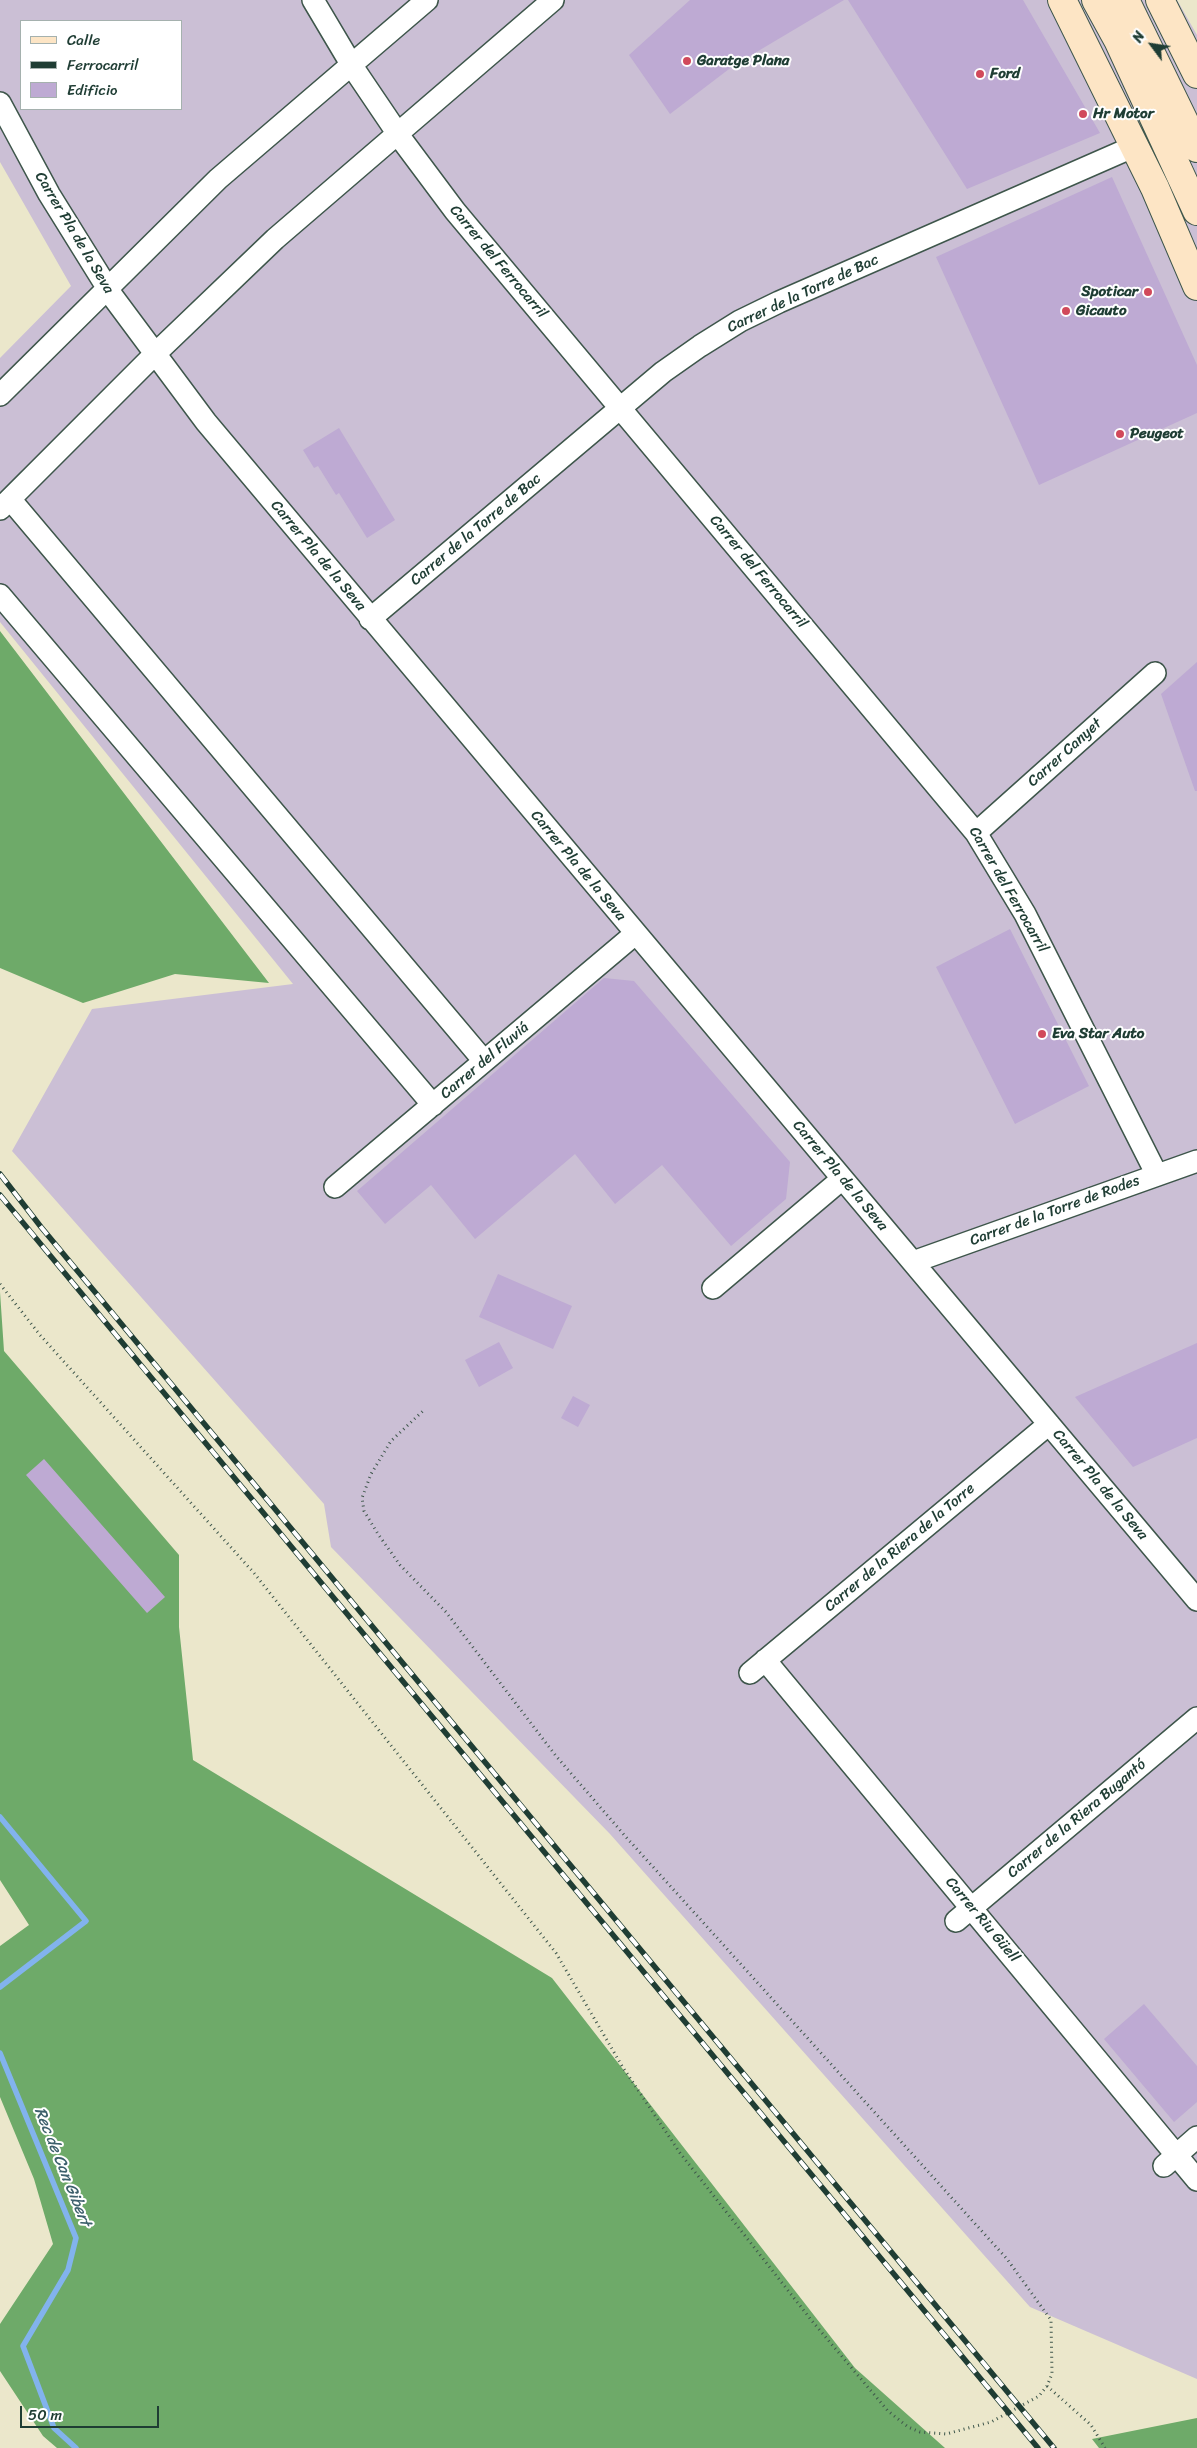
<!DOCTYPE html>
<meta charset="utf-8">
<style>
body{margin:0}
#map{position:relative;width:1197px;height:2448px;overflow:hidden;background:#ebe7cb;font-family:Sriracha,sans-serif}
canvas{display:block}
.legend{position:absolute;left:20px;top:20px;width:162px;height:90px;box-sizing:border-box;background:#fff;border:1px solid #a5b1ae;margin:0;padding:6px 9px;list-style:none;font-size:15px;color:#1f3d34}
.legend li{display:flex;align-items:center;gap:10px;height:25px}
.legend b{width:25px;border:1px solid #a5b1ae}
.north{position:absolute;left:1127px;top:20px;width:50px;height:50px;-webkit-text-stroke:4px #fff;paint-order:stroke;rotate:301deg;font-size:14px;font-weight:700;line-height:20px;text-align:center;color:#1f3d34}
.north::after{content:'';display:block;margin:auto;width:18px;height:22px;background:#1f3d34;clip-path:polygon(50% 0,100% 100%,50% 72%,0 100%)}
.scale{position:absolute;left:20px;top:2406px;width:139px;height:22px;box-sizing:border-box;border:2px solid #1f3d34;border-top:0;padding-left:6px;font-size:15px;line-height:18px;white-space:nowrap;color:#1f3d34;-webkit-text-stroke:4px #fff;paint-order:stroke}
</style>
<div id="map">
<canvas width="1197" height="2448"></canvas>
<ul class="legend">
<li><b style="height:6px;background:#fde5c5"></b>Calle</li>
<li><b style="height:6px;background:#1f3d34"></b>Ferrocarril</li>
<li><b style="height:14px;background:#beaad3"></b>Edificio</li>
</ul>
<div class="north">N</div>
<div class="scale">50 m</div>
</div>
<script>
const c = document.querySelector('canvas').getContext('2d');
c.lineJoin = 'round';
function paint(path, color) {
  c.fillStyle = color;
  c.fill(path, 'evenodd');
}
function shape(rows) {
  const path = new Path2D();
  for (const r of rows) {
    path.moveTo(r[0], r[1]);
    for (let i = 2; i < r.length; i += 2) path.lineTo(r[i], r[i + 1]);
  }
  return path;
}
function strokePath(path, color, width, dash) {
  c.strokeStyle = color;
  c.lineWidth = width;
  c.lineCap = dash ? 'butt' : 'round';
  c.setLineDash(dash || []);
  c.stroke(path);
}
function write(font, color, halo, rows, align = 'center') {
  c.font = font + ' Sriracha,sans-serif';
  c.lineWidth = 4;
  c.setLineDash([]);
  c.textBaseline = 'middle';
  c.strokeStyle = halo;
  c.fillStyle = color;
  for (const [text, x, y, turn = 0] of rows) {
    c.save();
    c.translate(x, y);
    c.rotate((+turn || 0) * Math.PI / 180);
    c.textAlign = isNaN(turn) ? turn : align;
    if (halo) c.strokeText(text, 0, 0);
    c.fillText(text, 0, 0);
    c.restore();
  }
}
const industrial = shape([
 [0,0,1177,0,1197,35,1197,2379,1030,2307,610,1834,331,1547,324,1504,12,1151,92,1009,293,984,0,622,0,358,71,286,0,162],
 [21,21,181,21,181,109,21,109]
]);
const forest = shape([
 [0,631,269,983,175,974,83,1003,0,968],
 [0,1292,4,1351,179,1555,179,1627,193,1760,552,1978,855,2368,945,2448,57,2448,43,2436,0,2371,0,2324,53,2244,34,2179,0,2097,0,1946,29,1925,0,1880],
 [1197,2418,1197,2448,1099,2448,1092,2439]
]);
const stream = shape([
 [0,1817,86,1921,0,1987],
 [0,2053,76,2238,68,2270,23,2346,54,2428,76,2448]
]);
const building = shape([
 [690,0,844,0,733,66,670,114,629,55],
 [848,0,1023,0,1100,133,967,189],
 [1112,177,1197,365,1197,413,1039,485,936,257],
 [339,428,395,520,367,538,339,493,336,495,318,466,314,468,303,450],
 [1197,662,1197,791,1195,791,1161,694],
 [1010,929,1089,1086,1015,1124,936,967],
 [604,978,634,981,790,1162,786,1199,731,1246,662,1165,615,1204,575,1154,475,1239,431,1185,385,1224,357,1191],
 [498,1274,572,1306,553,1349,479,1317],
 [499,1342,513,1368,479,1387,465,1360],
 [1197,1343,1197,1438,1133,1467,1075,1397],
 [573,1396,590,1405,578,1427,561,1418],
 [44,1459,165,1597,147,1613,26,1475],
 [1144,2004,1197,2066,1197,2102,1174,2122,1104,2039]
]);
const path = shape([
 [0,1284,40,1335,254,1573,556,1953,622,2066,680,2153,812,2321,888,2411,908,2427,920,2432,946,2434,991,2422,1039,2396,1047,2386,1052,2374,1051,2320,1007,2259,626,1837,556,1756,446,1612,400,1565,378,1534,364,1511,362,1498,371,1474,391,1441,424,1410],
 [1047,2386,1091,2425,1105,2448]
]);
const street = shape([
 [313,0,354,69,402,140,455,211,976,833,1025,914,1157,1175],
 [0,103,49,194,113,297,206,422,1197,1600],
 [0,395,218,179,427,0],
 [10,499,484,1061],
 [0,509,155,354,275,239,553,0],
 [0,595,433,1105],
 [370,619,663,372,700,346,740,321,779,302,1135,146],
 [976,833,1155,673],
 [335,1187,635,934],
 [913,1262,1197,1161],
 [713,1288,842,1179],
 [765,1660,1197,2180],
 [750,1673,1049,1424],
 [956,1921,1197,1718],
 [1164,2166,1197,2137]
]);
const secondary = shape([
 [1062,0,1155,188,1197,286],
 [1096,0,1118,40,1197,211],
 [1125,0,1197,148],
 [1160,0,1197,74]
]);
const rail = shape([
 [0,1174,41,1227,1054,2448],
 [0,1195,1038,2448]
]);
const markers = [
 [687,61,5,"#d1495b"],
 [980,74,5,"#d1495b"],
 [1083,114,5,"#d1495b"],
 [1148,292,5,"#d1495b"],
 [1066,311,5,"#d1495b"],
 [1120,434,5,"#d1495b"],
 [1042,1034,5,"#d1495b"]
];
const poiNames = [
 ["Garatge Plana",697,61],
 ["Ford",990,74],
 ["Hr Motor",1093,114],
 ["Spoticar",1138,292,"right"],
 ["Gicauto",1076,311],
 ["Peugeot",1130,434],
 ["Eva Star Auto",1052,1034]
];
const streetNames = [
 ["Carrer Pla de la Seva",74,233,59],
 ["Carrer del Ferrocarril",498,262,50],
 ["Carrer de la Torre de Bac",803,294,-25],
 ["Carrer de la Torre de Bac",476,530,-40],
 ["Carrer Pla de la Seva",318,556,50],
 ["Carrer del Ferrocarril",758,572,50],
 ["Carrer Canyet",1065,753,-42],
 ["Carrer Pla de la Seva",578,866,50],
 ["Carrer del Ferrocarril",1008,890,60],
 ["Carrer del Fluviá",485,1061,-40],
 ["Carrer Pla de la Seva",840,1176,50],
 ["Carrer de la Torre de Rodes",1055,1211,-20],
 ["Carrer Pla de la Seva",1100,1485,50],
 ["Carrer de la Riera de la Torre",900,1548,-40],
 ["Carrer de la Riera Bugantó",1077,1819,-40],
 ["Carrer Riu Güell",982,1920,50]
];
const waterNames = [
 ["Rec de Can Gibert",62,2167,68]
];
paint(industrial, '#cbbfd5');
paint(forest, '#6eaa69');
strokePath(stream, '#82b3ed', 5.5);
paint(building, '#beaad3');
strokePath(street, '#3e564b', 24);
strokePath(secondary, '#3e564b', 30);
strokePath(path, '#3e564b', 3, [1, 4]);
strokePath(street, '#fff', 21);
strokePath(secondary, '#fde5c5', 28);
strokePath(rail, '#1f3d34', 5.5);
strokePath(rail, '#fff', 4, [11]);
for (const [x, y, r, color] of markers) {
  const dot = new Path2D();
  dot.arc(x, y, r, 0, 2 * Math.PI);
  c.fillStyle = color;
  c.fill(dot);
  strokePath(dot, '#fff', 2);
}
write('bold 15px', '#1f3d34', '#fff', poiNames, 'left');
write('15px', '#1f3d34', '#fff', streetNames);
write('italic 16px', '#3d606c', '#fff', waterNames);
</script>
